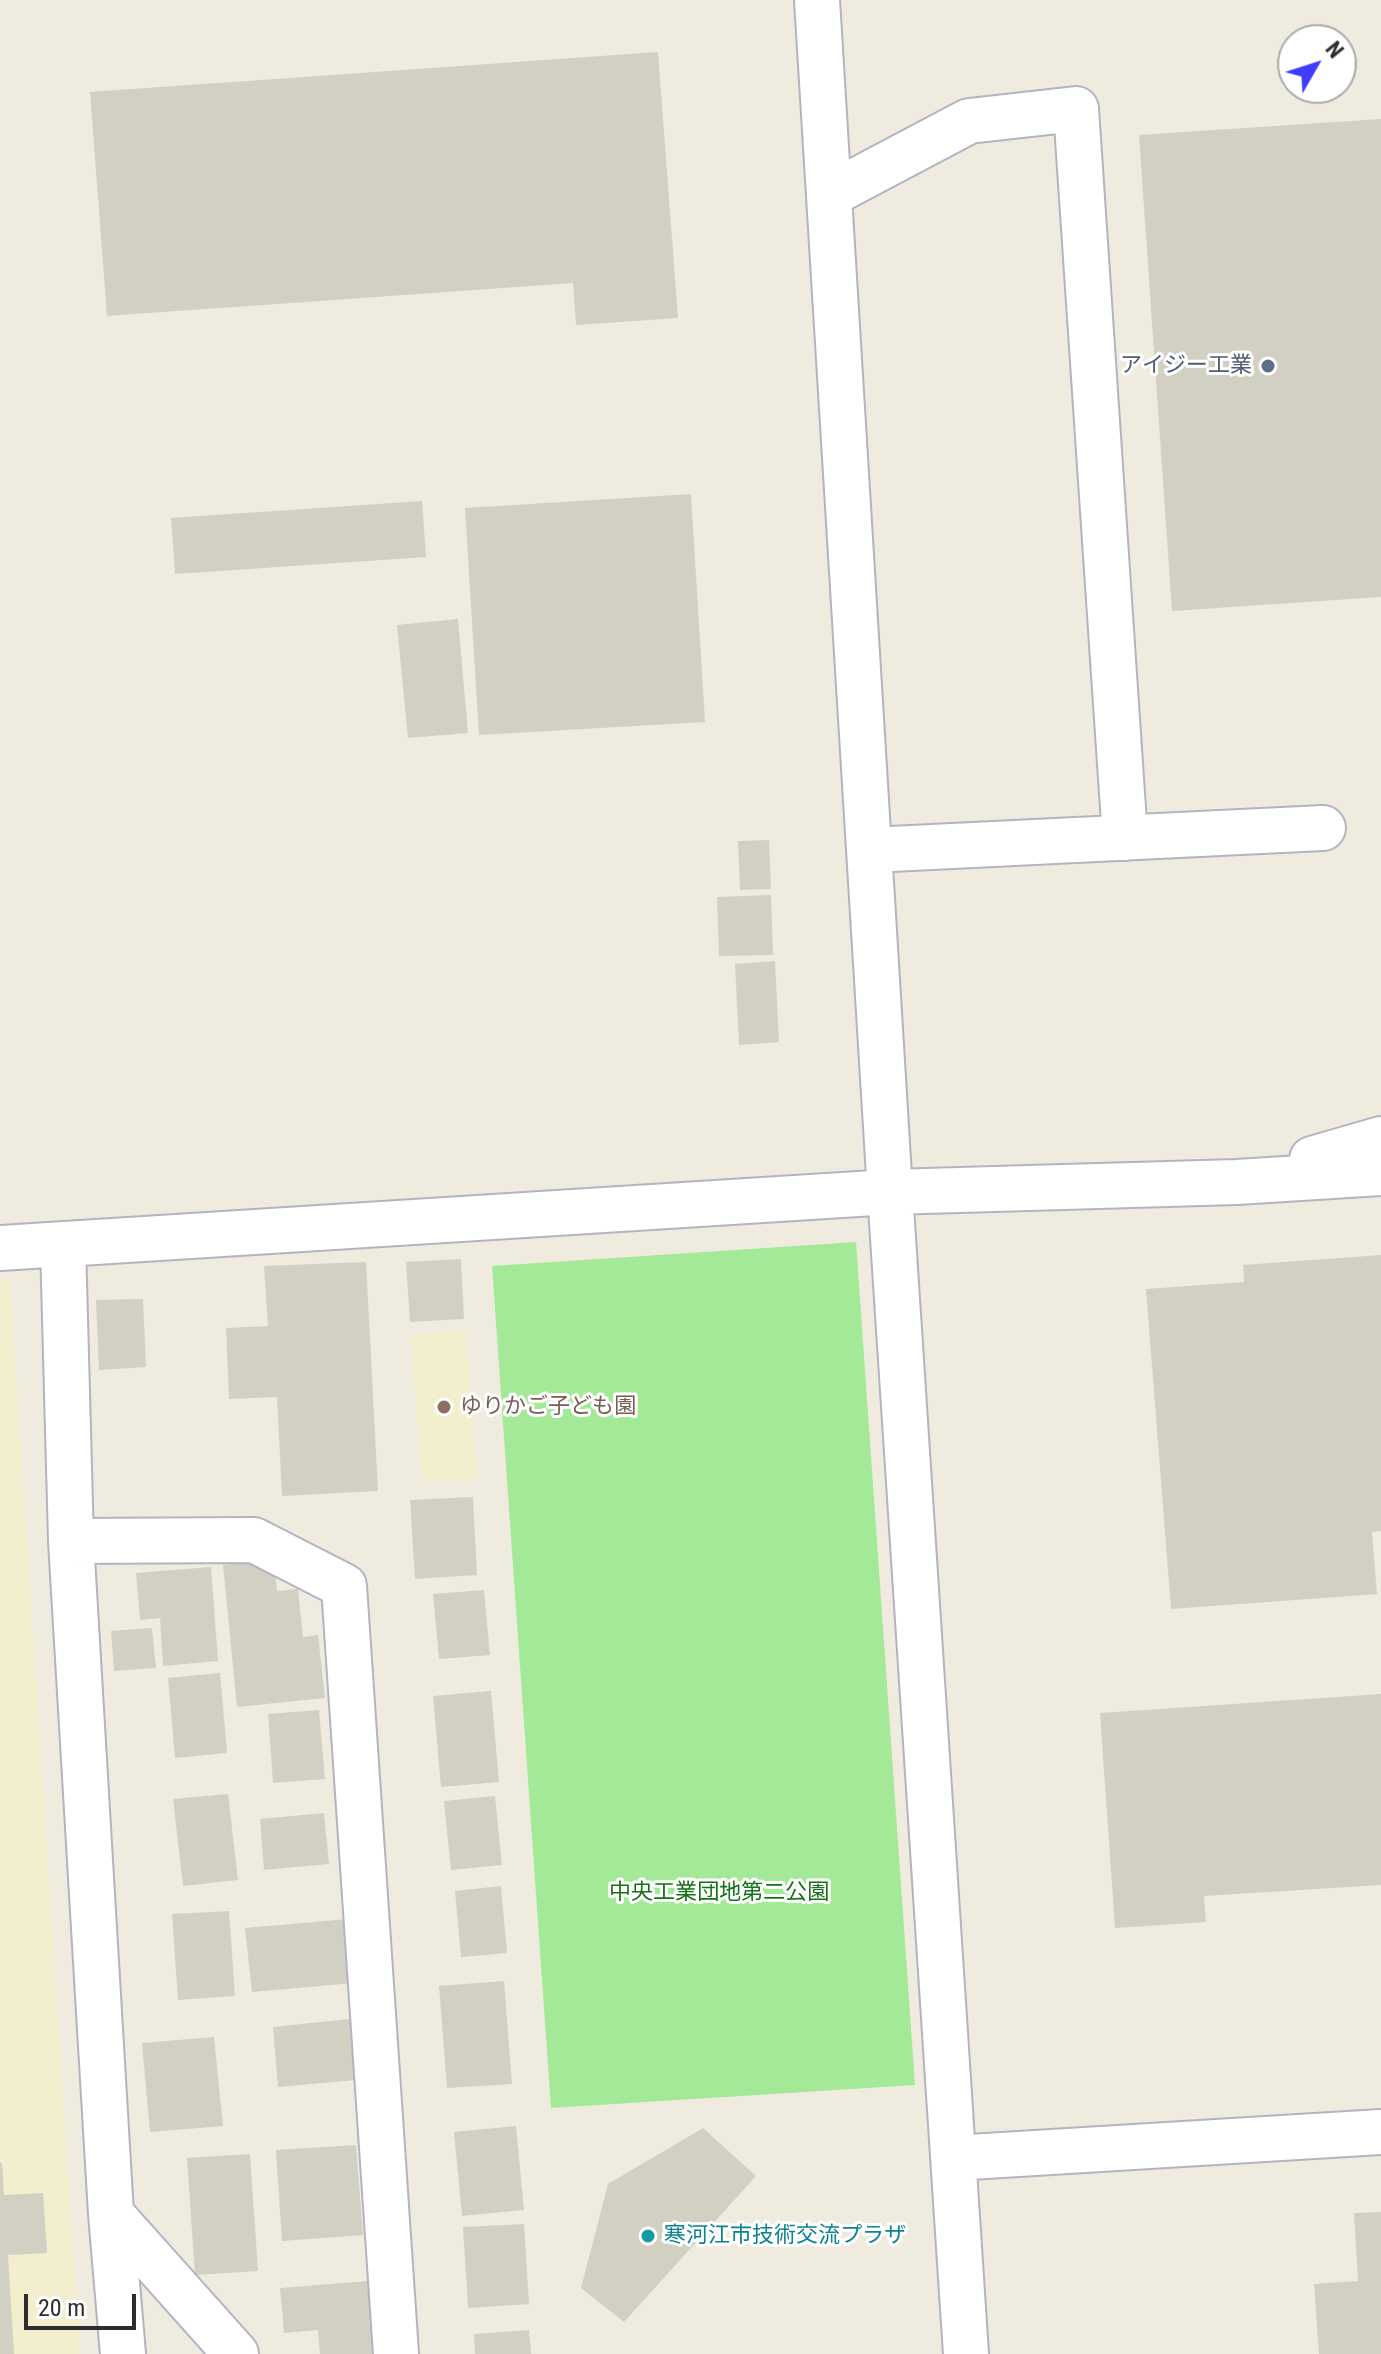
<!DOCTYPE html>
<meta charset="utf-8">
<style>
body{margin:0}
#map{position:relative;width:1381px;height:2354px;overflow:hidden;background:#efecdf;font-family:"Roboto Condensed",sans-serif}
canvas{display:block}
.north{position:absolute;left:1277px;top:24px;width:80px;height:80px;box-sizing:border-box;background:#fff;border:2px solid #ababab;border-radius:50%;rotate:51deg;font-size:22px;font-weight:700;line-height:32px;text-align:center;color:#2d2d2d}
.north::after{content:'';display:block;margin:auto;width:28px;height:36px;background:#413dff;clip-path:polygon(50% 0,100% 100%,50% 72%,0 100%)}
.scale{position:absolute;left:24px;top:2294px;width:112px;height:36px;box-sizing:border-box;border:4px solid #2d2d2d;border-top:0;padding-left:10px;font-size:24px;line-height:28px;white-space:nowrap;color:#2d2d2d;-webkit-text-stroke:6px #fff;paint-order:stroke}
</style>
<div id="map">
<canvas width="1381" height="2354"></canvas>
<div class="north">N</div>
<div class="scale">20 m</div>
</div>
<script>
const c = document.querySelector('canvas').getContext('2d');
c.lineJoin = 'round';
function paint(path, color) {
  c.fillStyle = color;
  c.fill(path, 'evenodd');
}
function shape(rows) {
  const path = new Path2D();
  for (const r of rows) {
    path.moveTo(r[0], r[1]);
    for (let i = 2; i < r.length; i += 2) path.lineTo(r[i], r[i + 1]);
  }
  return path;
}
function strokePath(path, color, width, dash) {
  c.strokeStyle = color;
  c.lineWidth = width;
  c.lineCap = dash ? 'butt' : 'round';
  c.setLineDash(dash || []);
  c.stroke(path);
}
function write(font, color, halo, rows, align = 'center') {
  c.font = font + ' "Roboto Condensed","Noto Sans JP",sans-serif';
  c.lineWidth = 6;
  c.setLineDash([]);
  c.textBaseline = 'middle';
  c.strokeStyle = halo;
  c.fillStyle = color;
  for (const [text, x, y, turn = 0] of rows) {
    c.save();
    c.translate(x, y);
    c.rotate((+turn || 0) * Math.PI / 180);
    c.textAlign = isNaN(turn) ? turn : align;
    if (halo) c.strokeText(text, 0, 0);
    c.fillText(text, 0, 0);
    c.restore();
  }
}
const education = shape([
 [10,1280,80,2354,0,2354,0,1281],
 [466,1331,477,1479,422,1483,411,1335]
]);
const green = shape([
 [856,1242,915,2085,551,2108,492,1266]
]);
const building = shape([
 [658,52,678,318,576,325,573,283,107,316,90,92],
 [1381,119,1381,597,1172,611,1139,135],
 [691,494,705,722,479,735,465,508],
 [422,501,426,557,175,574,171,518],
 [458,619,468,733,408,738,397,625],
 [769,840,771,889,740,890,738,841],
 [771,895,773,955,719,956,717,897],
 [775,961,779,1042,739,1045,735,964],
 [1381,1255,1381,1531,1372,1532,1377,1594,1171,1609,1146,1289,1244,1282,1243,1265],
 [461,1259,464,1319,410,1322,406,1262],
 [366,1262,378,1491,282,1496,277,1397,229,1399,226,1328,268,1326,264,1266],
 [143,1299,146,1367,99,1370,96,1300],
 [473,1497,477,1575,415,1579,410,1500],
 [274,1560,277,1591,298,1589,303,1637,318,1635,325,1698,237,1707,223,1565],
 [211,1567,218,1661,163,1666,160,1618,140,1620,136,1573],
 [484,1590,490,1655,439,1659,433,1594],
 [152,1628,156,1668,114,1671,111,1631],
 [220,1673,227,1753,175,1758,168,1678],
 [491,1691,499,1782,441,1787,433,1696],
 [1381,1694,1381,1885,1204,1896,1206,1922,1115,1928,1100,1713],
 [319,1710,325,1779,273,1783,268,1714],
 [228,1794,238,1880,183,1886,173,1799],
 [495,1796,502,1865,451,1870,444,1801],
 [324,1813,329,1864,264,1870,260,1819],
 [501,1886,507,1953,461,1957,455,1891],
 [229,1911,235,1996,178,2000,172,1914],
 [348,1919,354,1983,252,1992,245,1928],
 [504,1981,512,2084,447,2088,439,1986],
 [350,2019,356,2080,278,2087,273,2027],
 [214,2037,223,2126,150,2132,142,2043],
 [516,2126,524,2210,462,2216,454,2132],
 [703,2128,756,2176,624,2322,581,2288,608,2184],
 [356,2145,363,2235,282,2241,276,2150],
 [250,2154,258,2271,195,2275,187,2158],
 [0,2163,2,2163,4,2195,43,2193,47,2253,8,2255,14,2354,0,2354],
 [1381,2212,1381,2354,1319,2354,1314,2284,1358,2281,1354,2213],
 [524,2224,529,2304,468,2308,463,2227],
 [368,2281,374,2354,320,2354,318,2330,284,2333,280,2288],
 [529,2330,531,2354,475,2354,474,2334]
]);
const minor = shape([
 [817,0,890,1192,966,2354],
 [829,195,969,121,1076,109,1125,838],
 [870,850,1323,828],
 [1312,1159,1381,1139],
 [63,1244,71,1541,111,2214,123,2354],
 [0,1248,890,1192,1237,1182,1381,1173],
 [71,1541,254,1540,344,1586,396,2354],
 [953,2158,1381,2132],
 [111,2214,236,2354]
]);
const markers = [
 [1268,366,8,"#5c6f8a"],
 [444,1407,8,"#8d6e63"],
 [648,2236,8,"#0f9aa8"]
];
const serviceNames = [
 ["アイジー工業",1252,366]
];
const educationNames = [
 ["ゆりかご子ども園",460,1407]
];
const parkNames = [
 ["中央工業団地第二公園",719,1893]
];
const cultureNames = [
 ["寒河江市技術交流プラザ",664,2236]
];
paint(education, '#f2eece');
paint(green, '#a3e998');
paint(building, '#d2d0c3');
strokePath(minor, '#b3b3c2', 48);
strokePath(minor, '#fff', 44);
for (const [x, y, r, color] of markers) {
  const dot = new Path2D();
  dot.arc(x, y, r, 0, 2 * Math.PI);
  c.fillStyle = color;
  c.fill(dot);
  strokePath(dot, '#fff', 3);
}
write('22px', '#4e5e75', '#fff', serviceNames, 'right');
write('22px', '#785e54', '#fff', educationNames, 'left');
write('22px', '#157216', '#fff', parkNames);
write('22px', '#0d838f', '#fff', cultureNames, 'left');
</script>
